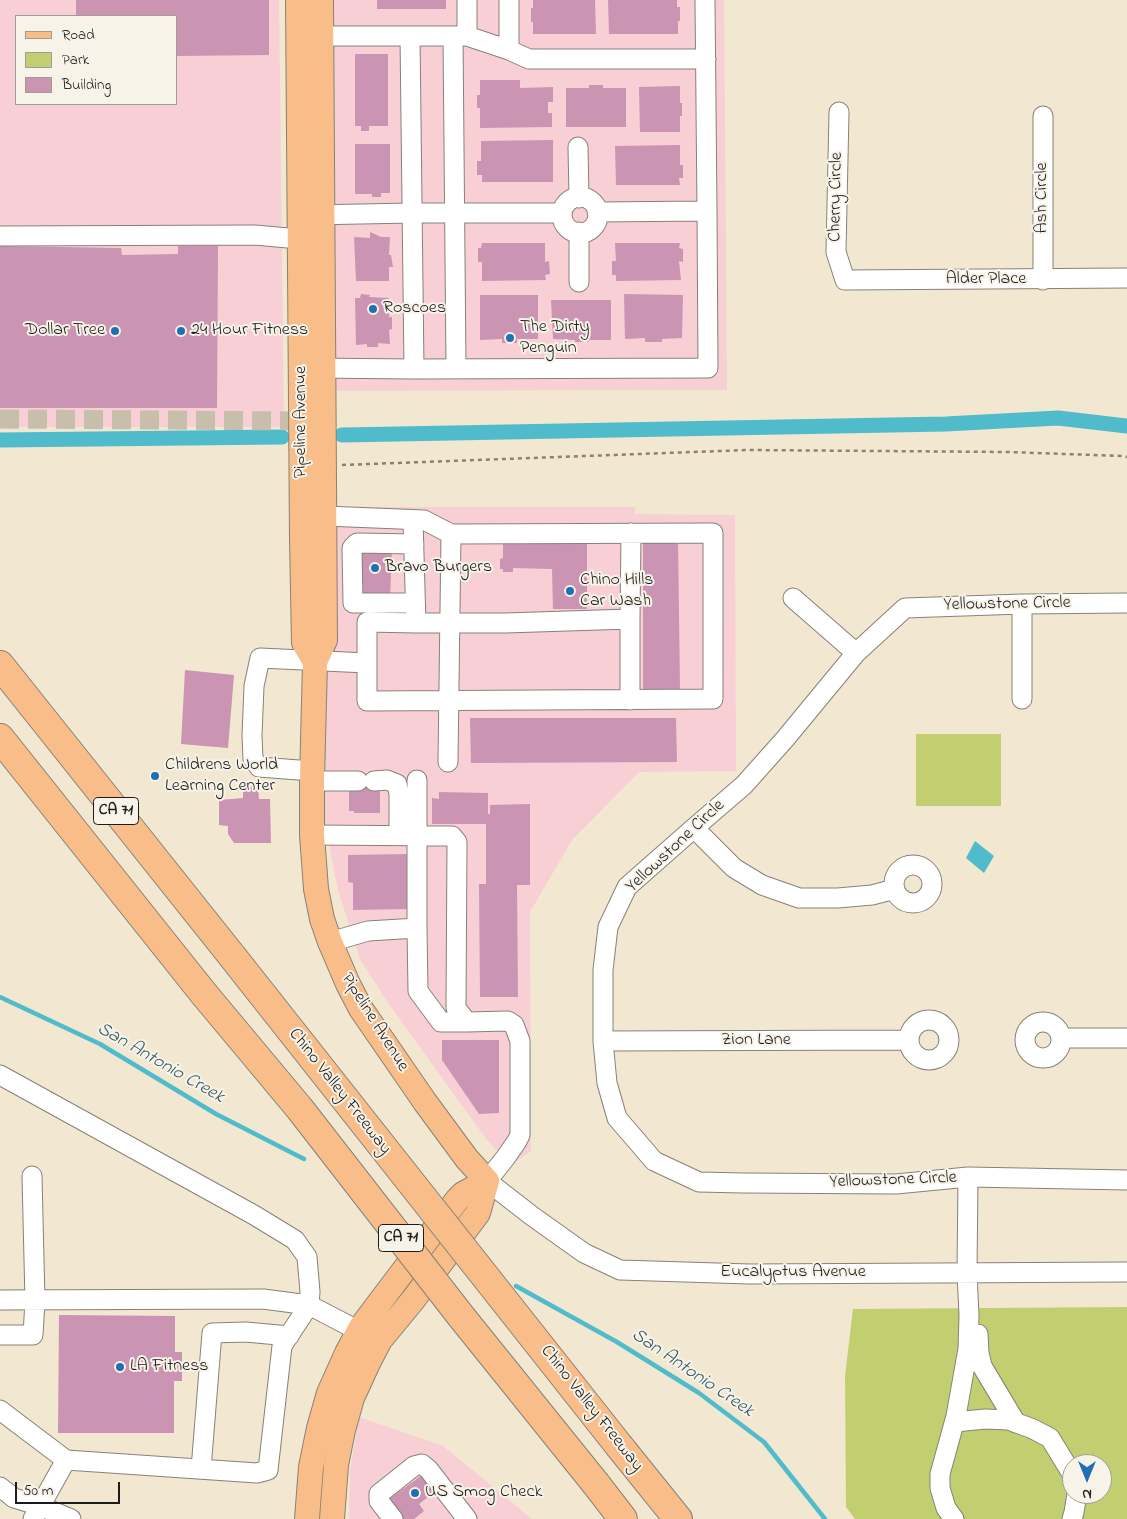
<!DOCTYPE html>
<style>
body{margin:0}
#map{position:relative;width:1127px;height:1519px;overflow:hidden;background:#f2e7d0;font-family:"Indie Flower",sans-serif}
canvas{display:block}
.legend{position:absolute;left:15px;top:15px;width:162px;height:90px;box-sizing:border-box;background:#f7f3e8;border:1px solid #9f9d96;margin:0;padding:6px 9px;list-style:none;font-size:15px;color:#1c1c1c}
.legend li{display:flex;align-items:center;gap:10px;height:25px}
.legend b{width:25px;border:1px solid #9f9d96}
.north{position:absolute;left:1062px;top:1454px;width:50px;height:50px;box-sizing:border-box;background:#f7f3e8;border:1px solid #9f9d96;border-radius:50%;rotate:180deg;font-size:14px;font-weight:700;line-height:20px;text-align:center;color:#1c1c1c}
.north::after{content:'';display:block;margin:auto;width:18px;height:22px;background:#1f6fb2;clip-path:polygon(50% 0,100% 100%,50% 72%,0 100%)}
.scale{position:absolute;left:15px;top:1482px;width:105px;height:22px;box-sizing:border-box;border:2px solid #1c1c1c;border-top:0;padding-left:6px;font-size:15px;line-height:18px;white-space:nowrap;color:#1c1c1c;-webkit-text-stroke:4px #f7f3e8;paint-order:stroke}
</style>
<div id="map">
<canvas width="1127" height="1519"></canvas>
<ul class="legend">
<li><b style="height:6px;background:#f8bd88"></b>Road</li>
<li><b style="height:14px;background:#c2cf71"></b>Park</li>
<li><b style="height:14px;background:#cb94b2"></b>Building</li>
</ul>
<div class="north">N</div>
<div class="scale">50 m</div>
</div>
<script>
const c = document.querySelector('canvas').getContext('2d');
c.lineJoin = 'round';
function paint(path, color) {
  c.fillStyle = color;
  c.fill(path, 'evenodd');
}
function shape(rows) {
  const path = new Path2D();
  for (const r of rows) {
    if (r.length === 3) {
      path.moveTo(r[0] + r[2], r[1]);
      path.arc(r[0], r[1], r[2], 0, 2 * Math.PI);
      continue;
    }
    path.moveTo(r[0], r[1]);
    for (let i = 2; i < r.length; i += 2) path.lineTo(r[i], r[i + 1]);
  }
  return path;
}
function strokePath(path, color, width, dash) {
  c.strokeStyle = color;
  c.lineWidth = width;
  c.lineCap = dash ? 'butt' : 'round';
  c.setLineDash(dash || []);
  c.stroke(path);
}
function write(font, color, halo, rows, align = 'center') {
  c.font = font + ' "Indie Flower",sans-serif';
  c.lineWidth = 4;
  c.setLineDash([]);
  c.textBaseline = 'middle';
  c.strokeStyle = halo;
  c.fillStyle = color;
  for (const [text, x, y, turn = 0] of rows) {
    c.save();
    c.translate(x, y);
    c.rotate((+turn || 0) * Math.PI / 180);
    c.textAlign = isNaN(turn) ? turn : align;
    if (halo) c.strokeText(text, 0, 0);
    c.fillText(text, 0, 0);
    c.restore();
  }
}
const built = shape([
 [0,0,279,0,284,427,0,427],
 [16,16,176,16,176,104,16,104],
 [315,0,724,0,727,390,318,391],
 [317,507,635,507,635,514,735,515,736,771,639,772,572,840,530,912,531,1151,510,1165,487,1140,388,1003,360,959,338,890,325,824,322,754],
 [359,1417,443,1446,532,1519,349,1519,350,1471]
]);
const green = shape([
 [916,734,1001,734,1001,806,916,806],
 [1127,1307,1127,1519,855,1519,846,1507,845,1376,853,1309],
 [1072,1464,1102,1464,1102,1494,1072,1494]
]);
const water = shape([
 [975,841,994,856,984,873,966,858]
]);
const stream = shape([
 [0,997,100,1044,216,1114,304,1159],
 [516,1286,617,1342,699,1393,764,1442,825,1519]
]);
const canal = shape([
 [342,435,946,424,1058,418,1127,426],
 [0,440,282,437]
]);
const building = shape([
 [76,0,269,0,269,55,176,56,176,16,76,16],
 [377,0,446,0,446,9,377,9],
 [533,0,595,0,596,34,533,34,533,22,531,22,531,8,533,8],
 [608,0,677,0,677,7,680,7,680,21,678,21,678,34,609,34],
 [355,54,388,54,388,126,369,126,369,131,361,131,361,126,355,126],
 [480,80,520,80,520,88,553,87,553,102,548,102,548,113,552,113,552,127,480,128,480,108,477,108,477,95,480,95],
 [589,85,603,85,603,88,626,88,626,127,566,127,566,88,589,88],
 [680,86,680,103,682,103,682,116,680,116,680,132,640,132,639,87],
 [553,140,553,182,482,182,482,175,477,175,477,161,481,161,481,141],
 [355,144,390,144,390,193,381,193,381,197,372,197,372,194,355,194],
 [680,145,680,165,683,165,683,178,679,178,680,185,616,185,615,146],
 [370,232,381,237,390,237,389,255,391,255,393,267,389,267,389,281,356,281,354,237,370,238],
 [482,243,545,243,545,262,549,261,550,274,545,275,546,280,482,281,482,262,478,262,478,248,481,248],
 [615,243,680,243,679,248,683,249,683,262,679,261,681,280,616,281,616,275,612,275,612,261,616,261],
 [0,246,121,248,122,255,178,254,178,246,218,246,217,408,0,408],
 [361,294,370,295,369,297,389,298,389,317,392,317,392,329,389,330,390,344,378,343,378,347,367,347,367,344,356,345,355,298,360,298],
 [624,294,683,295,682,338,662,339,662,342,645,342,645,338,625,339],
 [480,295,538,295,538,339,517,339,517,343,502,343,502,339,480,340],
 [551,300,611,300,611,340,588,340,589,342,575,342,575,340,553,339],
 [587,539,587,609,553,609,552,569,513,568,513,572,503,572,503,569,500,569,500,559,503,558,503,541],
 [643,539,678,539,680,689,643,689],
 [358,549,392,549,390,599,358,600],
 [185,670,234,675,228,748,181,744],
 [470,718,676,718,677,762,471,763],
 [349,785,380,785,380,813,354,813,354,811,349,811],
 [243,787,258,787,259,799,270,799,271,843,234,843,228,834,228,826,219,825,219,800,243,798],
 [439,792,488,793,488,814,490,814,490,805,530,804,530,885,517,885,518,997,480,997,479,884,486,884,486,824,432,824,432,798,439,799],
 [409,854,410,909,353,910,353,883,348,882,348,855],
 [442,1040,499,1040,499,1113,479,1114,442,1060],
 [59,1315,175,1316,175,1352,182,1352,182,1381,174,1381,174,1433,58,1433],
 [429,1470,441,1487,419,1504,424,1511,414,1519,403,1519,393,1507,394,1505,389,1499]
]);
const minorTunnel = shape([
 [0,419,301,421]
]);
const path = shape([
 [342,465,747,450,1008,452,1122,456,1127,457]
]);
const minor = shape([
 [321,36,467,36,509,50,509,0],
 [453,36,456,368],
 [467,36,467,0],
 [509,50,529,59,706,59],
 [839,112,836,252,845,280,1127,278],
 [578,147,579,198],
 [580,215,18],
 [597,212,707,211,705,0],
 [310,215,412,213,562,213],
 [579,232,579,282],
 [0,236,255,235,299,239],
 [1043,280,1043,116],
 [311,368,414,369,410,36],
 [414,369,708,368,707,211],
 [325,516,424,520,451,534,713,533,713,699,367,701,367,622,416,623,413,520],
 [414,544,357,543,352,548,353,603,415,603],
 [793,598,856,653],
 [1127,603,1022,604,905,608,856,653,785,739,744,785,694,828,627,887,608,927,603,970,603,1041,607,1083,617,1118,654,1161,699,1182,743,1183,896,1184,968,1177,1127,1180],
 [1022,604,1022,699],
 [630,619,631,533],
 [416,623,505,623,630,619,630,700],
 [448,762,451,534],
 [312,771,259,767,253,759,252,736,254,686,260,658,367,663],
 [312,781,358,781],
 [374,781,387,780,397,784,399,794,399,835],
 [694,828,734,868,762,885,799,898,838,898,872,895,895,889],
 [312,835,452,836,457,842,456,1008,467,1022,508,1021,514,1025,520,1041,520,1135,517,1141,506,1157,487,1181,532,1216,584,1253,620,1270,749,1274,1127,1272],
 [913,884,19],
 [417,928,418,991,441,1022,467,1022],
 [330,942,368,931,417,928,417,780],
 [929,1040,20],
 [1043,1040,18],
 [1061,1038,1127,1038],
 [603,1041,909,1040],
 [0,1075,254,1215,295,1240,307,1257,310,1292,309,1305,282,1346,268,1470,257,1473,66,1460,33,1519],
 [0,1300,263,1299,309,1305,359,1331],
 [978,1334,979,1353,982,1366,1016,1423],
 [0,1335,33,1335,35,1301,32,1176],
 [0,1410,66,1460],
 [955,1422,985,1419,1009,1420,1033,1429,1050,1438,1072,1474],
 [201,1469,212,1333,246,1332,289,1336],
 [0,1487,14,1498,40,1506,71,1519],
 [393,1519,379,1501,379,1494,414,1466,422,1464,429,1470,467,1519],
 [954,1519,946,1508,940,1488,940,1474,956,1416,968,1349,969,1315,967,1273,968,1177],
 [1072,1519,1074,1512,1077,1494]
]);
const major = shape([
 [298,0,302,539,304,643,315,662],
 [321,0,325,640,315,662,312,781,312,835,316,889,322,919,330,942,348,984,361,1009,425,1102,467,1159,487,1181],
 [307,1519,311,1467,319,1428,329,1393,347,1353,361,1327,457,1200,463,1194,487,1181],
 [332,1519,336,1465,343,1430,352,1398,368,1363,380,1340,413,1300,478,1213,487,1181]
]);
const highway = shape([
 [0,665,232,956],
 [0,738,204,994],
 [620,1447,678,1519],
 [596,1484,623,1519]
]);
const highwayBridge = shape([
 [232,956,620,1447],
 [204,994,300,1109,460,1315,596,1484]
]);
const markers = [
 [373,309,5,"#1f6fb2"],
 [115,331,5,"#1f6fb2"],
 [181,331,5,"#1f6fb2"],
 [510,338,5,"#1f6fb2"],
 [375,568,5,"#1f6fb2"],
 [570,591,5,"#1f6fb2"],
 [155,776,5,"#1f6fb2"],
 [120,1367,5,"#1f6fb2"],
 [415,1493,5,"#1f6fb2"]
];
const shields = [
 [116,811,45],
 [401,1238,45]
];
const shieldNames = [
 ["CA 71",116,811],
 ["CA 71",401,1238]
];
const streetNames = [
 ["Cherry Circle",837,197,-89],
 ["Ash Circle",1043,198,-90],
 ["Alder Place",986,280],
 ["Pipeline Avenue",302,422,-90],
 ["Yellowstone Circle",1007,605,-1],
 ["Yellowstone Circle",676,847,-43],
 ["Pipeline Avenue",374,1023,58],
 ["Zion Lane",756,1041],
 ["Chino Valley Freeway",339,1092,52],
 ["Yellowstone Circle",893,1181,-2],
 ["Eucalyptus Avenue",793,1273],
 ["Chino Valley Freeway",591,1409,52]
];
const poiNames = [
 ["Roscoes",383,309],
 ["The Dirty",520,328],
 ["Penguin",520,349],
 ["Dollar Tree",105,331,"right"],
 ["24 Hour Fitness",191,331],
 ["Bravo Burgers",385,568],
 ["Chino Hills",580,581],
 ["Car Wash",580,602],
 ["Childrens World",165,766],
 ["Learning Center",165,787],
 ["LA Fitness",130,1367],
 ["US Smog Check",425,1493]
];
const waterNames = [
 ["San Antonio Creek",160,1064,30],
 ["San Antonio Creek",692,1374,34]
];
paint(built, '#f7cfd5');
paint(green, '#c2cf71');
paint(water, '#50bccb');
strokePath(stream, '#50bccb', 4.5);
strokePath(canal, '#50bccb', 15);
paint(building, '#cb94b2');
strokePath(minorTunnel, '#c7beac', 19, [19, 9]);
strokePath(minor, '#878276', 21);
strokePath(major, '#878276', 26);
strokePath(highway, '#878276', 30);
strokePath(path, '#878276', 2.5, [4, 4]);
strokePath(minor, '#fff', 19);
strokePath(major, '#f8bd88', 24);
strokePath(highway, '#f8bd88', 28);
strokePath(highwayBridge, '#878276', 30, []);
strokePath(highwayBridge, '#f8bd88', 28);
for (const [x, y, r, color] of markers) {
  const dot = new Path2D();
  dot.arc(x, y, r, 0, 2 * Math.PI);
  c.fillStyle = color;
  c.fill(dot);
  strokePath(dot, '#f7f3e8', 2);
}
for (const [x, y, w] of shields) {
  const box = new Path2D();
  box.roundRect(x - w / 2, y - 13.5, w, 27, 4);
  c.fillStyle = '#f7f3e8';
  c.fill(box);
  strokePath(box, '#1c1c1c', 1);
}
write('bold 16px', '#1c1c1c', null, shieldNames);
write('18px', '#1c1c1c', '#f7f3e8', streetNames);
write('18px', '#1c1c1c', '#f7f3e8', poiNames, 'left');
write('italic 19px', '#315c62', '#f7f3e8', waterNames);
</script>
